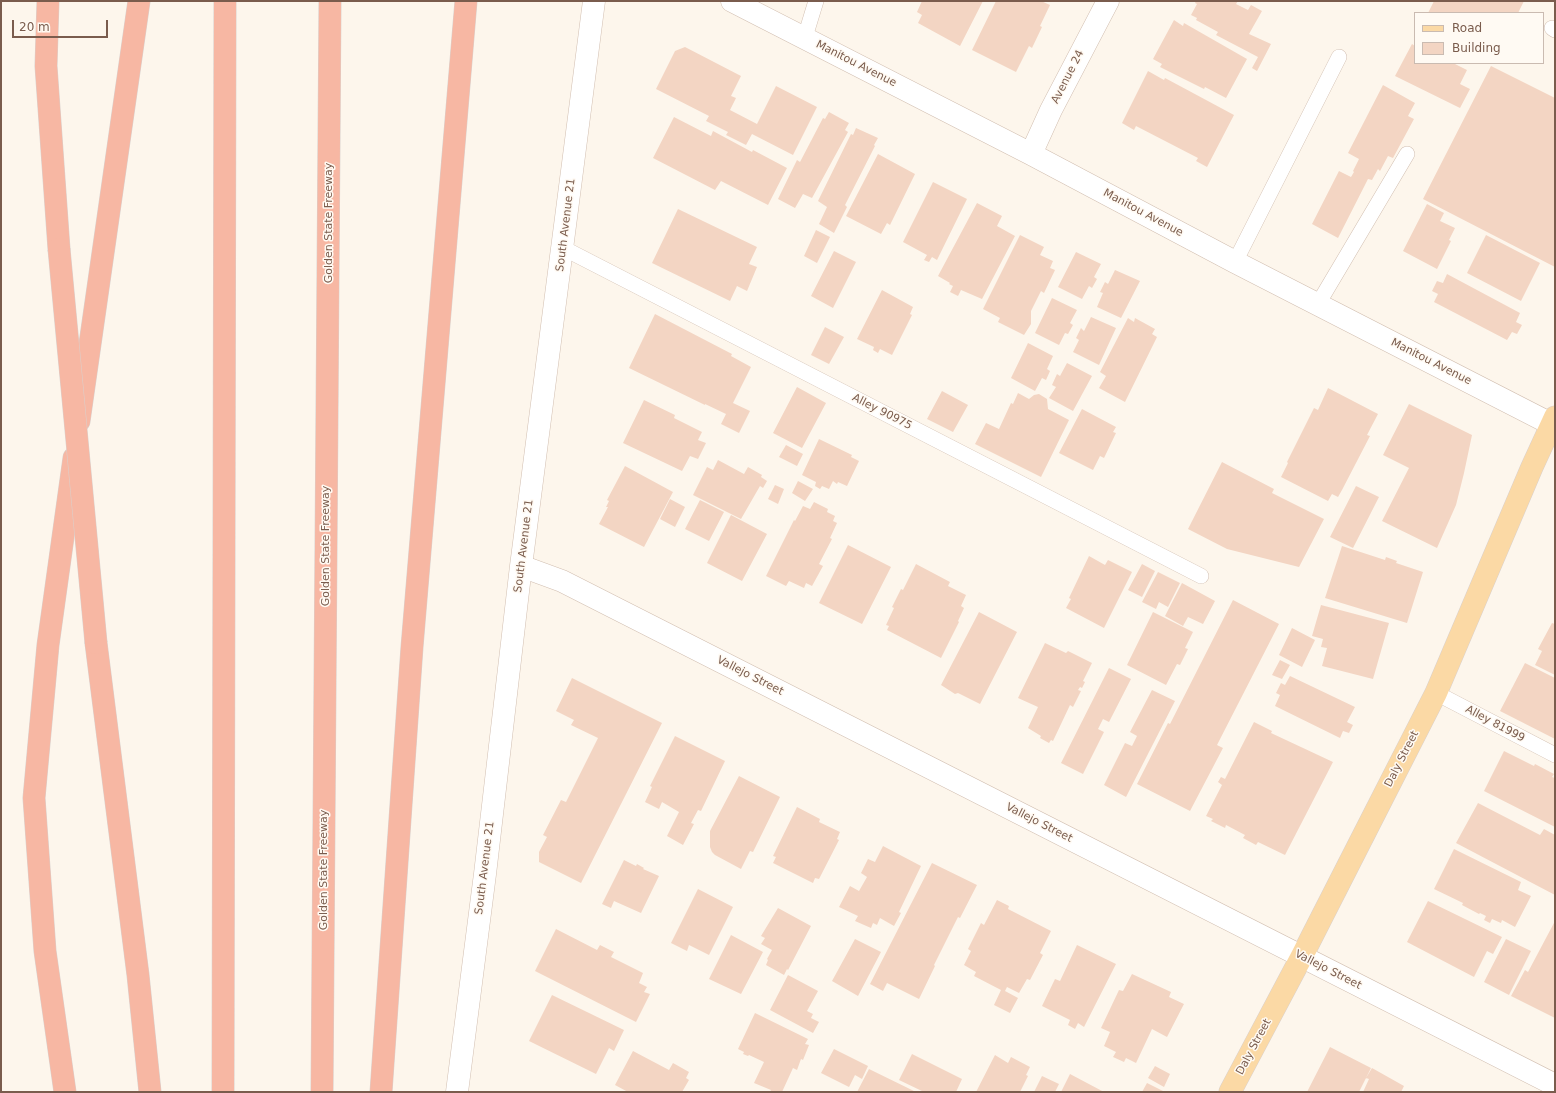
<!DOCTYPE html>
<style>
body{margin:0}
#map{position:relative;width:1556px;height:1093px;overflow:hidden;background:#fdf6ec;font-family:"DejaVu Sans",sans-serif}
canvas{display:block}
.frame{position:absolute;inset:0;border:2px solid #7a5c4d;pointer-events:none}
.legend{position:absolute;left:1414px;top:12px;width:130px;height:52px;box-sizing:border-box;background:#fffaf3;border:1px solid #cabbb1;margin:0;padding:5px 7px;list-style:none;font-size:12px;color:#7a5c4d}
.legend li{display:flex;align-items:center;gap:8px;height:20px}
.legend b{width:20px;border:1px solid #cabbb1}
.scale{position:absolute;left:12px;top:20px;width:96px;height:18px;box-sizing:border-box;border:2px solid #7a5c4d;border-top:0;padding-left:5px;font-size:12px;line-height:14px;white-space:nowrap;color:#7a5c4d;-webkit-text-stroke:3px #fffaf3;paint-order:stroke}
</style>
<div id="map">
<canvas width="1556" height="1093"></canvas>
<div class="frame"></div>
<ul class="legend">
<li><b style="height:5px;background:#fbd9a5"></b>Road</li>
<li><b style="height:11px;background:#f3d5c3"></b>Building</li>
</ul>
<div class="scale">20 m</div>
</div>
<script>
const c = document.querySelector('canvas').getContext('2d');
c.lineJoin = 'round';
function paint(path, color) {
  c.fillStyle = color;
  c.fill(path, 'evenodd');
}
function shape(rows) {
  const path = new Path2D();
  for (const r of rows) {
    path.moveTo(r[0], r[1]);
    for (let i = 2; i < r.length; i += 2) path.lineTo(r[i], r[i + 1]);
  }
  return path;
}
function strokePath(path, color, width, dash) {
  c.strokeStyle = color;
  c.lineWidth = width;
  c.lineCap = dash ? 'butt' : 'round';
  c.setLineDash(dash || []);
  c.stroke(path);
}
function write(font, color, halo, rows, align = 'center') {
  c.font = font + ' "DejaVu Sans",sans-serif';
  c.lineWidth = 3;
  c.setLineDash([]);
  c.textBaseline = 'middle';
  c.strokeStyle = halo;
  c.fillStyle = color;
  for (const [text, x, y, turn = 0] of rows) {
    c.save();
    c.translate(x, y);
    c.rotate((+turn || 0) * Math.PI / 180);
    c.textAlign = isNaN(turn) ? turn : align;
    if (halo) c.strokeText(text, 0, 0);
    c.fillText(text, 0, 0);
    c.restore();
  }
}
const building = shape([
 [922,1,983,1,960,46,918,23,922,15,917,12],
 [996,1,1041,1,1050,5,1040,26,1042,27,1032,48,1029,46,1016,72,972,50],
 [1196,1,1238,1,1236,4,1248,10,1251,5,1262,11,1249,34,1271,44,1257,71,1252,68,1258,57,1216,35,1218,32,1196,20,1197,18,1191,15,1197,4,1195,3],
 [1434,1,1524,1,1518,13,1428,13],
 [1174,20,1183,26,1184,23,1247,59,1226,98,1205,87,1204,89,1160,67,1162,64,1153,59],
 [1412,44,1415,46,1415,63,1453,63,1467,70,1460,84,1470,89,1460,108,1395,76],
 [685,47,741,76,731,96,736,98,730,110,757,124,776,86,817,107,793,155,752,134,746,145,726,135,728,132,706,121,709,116,656,89,675,51],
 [1491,66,1555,98,1555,267,1423,199],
 [1148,71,1164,80,1165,78,1234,115,1207,167,1196,161,1198,158,1136,126,1134,130,1122,123],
 [1383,85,1415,103,1408,116,1414,119,1393,158,1388,156,1380,171,1378,169,1372,180,1368,179,1338,238,1312,224,1339,171,1351,177,1354,172,1353,171,1359,159,1348,153],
 [829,112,849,123,845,130,848,132,812,198,803,194,795,208,778,199,797,160,800,162,823,118,825,119],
 [674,117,711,136,713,131,752,152,753,150,787,168,768,205,721,181,715,190,653,158],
 [856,128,878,138,874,145,875,146,845,205,847,207,834,233,819,224,827,207,818,201,851,134,853,135],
 [878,154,915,174,890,225,887,223,881,234,846,216],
 [933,182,967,199,937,260,932,257,929,262,924,260,927,255,903,242],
 [977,203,1002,216,997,226,1015,236,982,299,961,290,958,296,950,292,953,286,949,284,950,283,938,276],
 [1427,204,1444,213,1440,221,1455,228,1449,240,1451,241,1437,269,1403,251],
 [678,209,757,247,749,264,757,267,747,291,737,286,730,301,652,263],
 [816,230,830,237,817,263,804,256],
 [1020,235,1044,247,1040,255,1053,261,1050,268,1055,270,1044,293,1041,291,1031,311,1031,324,1024,335,998,322,1000,318,983,309],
 [1486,235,1540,263,1521,301,1467,273],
 [834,251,856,262,833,308,811,296],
 [1076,252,1101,264,1094,277,1097,279,1092,288,1089,286,1082,299,1058,287],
 [1115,270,1140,281,1121,318,1097,307,1103,293,1100,292,1105,282,1108,284],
 [1447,274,1520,313,1516,322,1522,325,1517,334,1512,332,1507,340,1434,302,1438,294,1432,291,1437,281,1443,283],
 [882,290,913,307,910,314,912,315,892,355,880,349,878,353,873,350,874,347,857,339],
 [1052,298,1077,310,1070,323,1073,325,1068,334,1065,333,1059,345,1035,333],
 [655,314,732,354,731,356,751,367,733,403,750,411,739,433,721,424,726,414,705,404,705,405,629,368],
 [1091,317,1116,328,1099,365,1073,352,1079,340,1076,338,1081,328,1084,331],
 [1128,318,1134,322,1135,318,1155,329,1152,334,1157,337,1125,402,1099,388,1106,376,1100,372],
 [825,327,844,337,829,364,811,355],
 [1028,343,1053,356,1047,369,1050,371,1046,380,1042,378,1035,391,1011,378],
 [1067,363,1092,376,1073,411,1049,398,1056,387,1052,385,1057,374,1060,376],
 [797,387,826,403,802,448,773,433],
 [1328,388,1378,414,1367,435,1370,436,1342,490,1338,497,1332,494,1328,501,1281,477,1288,463,1287,462,1314,408,1318,410],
 [942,391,968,405,953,432,927,419],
 [1018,393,1029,399,1034,395,1039,394,1047,399,1048,409,1069,420,1041,477,975,444,986,423,999,429,1011,403,1013,404],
 [644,400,675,415,674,418,702,432,698,440,706,443,698,459,690,456,682,471,623,443],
 [1409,404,1472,435,1464,473,1456,505,1437,548,1382,521,1409,468,1383,455],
 [1082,409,1116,427,1113,432,1116,433,1104,458,1100,456,1093,470,1059,453],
 [819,439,852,455,851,457,859,461,847,486,838,482,837,484,833,481,829,489,822,486,820,489,815,486,816,482,802,475],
 [786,445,803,454,797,466,779,457],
 [718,460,744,474,748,467,762,475,761,477,767,481,763,488,760,486,741,519,693,495,707,467,713,470],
 [1222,462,1274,489,1272,493,1324,519,1299,567,1227,549,1188,529],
 [625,466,673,492,644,547,599,524,608,507,606,507,609,501,607,500],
 [798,481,813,489,805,501,792,493],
 [775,485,784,489,778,504,768,499],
 [1356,486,1379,497,1353,548,1330,537],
 [670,499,685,507,675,527,660,519],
 [700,500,724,512,709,541,685,529],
 [814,502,828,509,827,512,835,516,833,521,837,523,830,538,832,539,819,564,823,566,812,586,806,583,804,588,789,581,786,586,766,576,794,520,795,521,803,506,810,509],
 [731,515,767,534,742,581,707,563],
 [848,545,891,567,862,624,819,603],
 [1342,546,1385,560,1386,557,1397,561,1396,563,1423,572,1407,623,1325,598],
 [1089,556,1105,565,1108,560,1132,572,1104,628,1066,608,1071,599,1069,598],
 [916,564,950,582,948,586,966,595,961,606,964,608,958,621,959,622,941,658,887,630,889,626,886,625,894,608,892,607,901,589,903,590],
 [1142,564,1155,571,1142,597,1128,590],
 [1158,572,1180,583,1168,607,1159,602,1156,609,1142,602],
 [1182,583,1215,601,1203,624,1188,617,1183,626,1165,616],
 [1233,600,1279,624,1217,745,1223,748,1190,811,1137,784,1168,723,1170,724],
 [1321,605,1389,623,1373,679,1322,666,1327,648,1321,647,1323,639,1312,636],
 [979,612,1017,632,980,704,958,693,955,694,941,685],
 [1153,612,1193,632,1185,648,1188,649,1180,665,1177,664,1166,685,1127,665],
 [1552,623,1555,624,1555,675,1535,665,1542,651,1538,649],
 [1292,628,1315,640,1302,667,1279,655],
 [1045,643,1066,653,1068,651,1092,663,1083,681,1085,682,1082,688,1080,687,1078,690,1081,691,1073,707,1070,705,1053,741,1051,740,1049,743,1040,738,1041,736,1028,728,1038,707,1018,698],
 [1280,660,1290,665,1282,679,1272,675],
 [1525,663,1555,678,1555,739,1500,711],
 [1109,668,1131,679,1109,722,1103,719,1098,729,1104,732,1083,774,1061,763],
 [1290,676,1355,707,1347,722,1353,725,1349,733,1343,731,1340,738,1275,706,1280,695,1276,693,1281,683,1285,685],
 [572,678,662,723,581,883,539,862,539,852,547,837,543,835,561,800,566,802,598,738,571,725,574,720,556,711],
 [1152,690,1175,701,1126,797,1104,785,1125,743,1132,746,1137,736,1130,732],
 [1254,722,1272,731,1271,733,1333,762,1285,855,1258,842,1256,845,1243,838,1245,835,1226,825,1225,828,1211,821,1213,819,1206,816,1222,785,1218,782,1221,777,1225,779],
 [675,736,725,761,701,811,698,810,691,823,694,824,683,845,667,836,679,812,662,802,659,809,645,802,652,787,650,786],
 [1504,751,1534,766,1535,764,1554,774,1552,777,1555,778,1555,827,1484,791],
 [739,776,780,797,753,852,750,851,741,869,715,855,712,852,710,847,710,831],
 [1478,803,1540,835,1544,829,1555,835,1555,895,1456,843],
 [797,807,820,819,819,822,840,832,837,839,839,840,819,879,815,878,813,883,773,863,776,857,773,856],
 [883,846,921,866,899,912,901,913,894,926,880,918,877,925,873,923,871,928,855,921,858,916,839,907,850,886,859,891,867,877,861,873,868,859,875,862],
 [1454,849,1521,882,1518,890,1531,896,1515,927,1502,920,1501,923,1492,919,1490,923,1484,920,1486,916,1480,913,1479,914,1462,905,1463,903,1434,889],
 [624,860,636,866,637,864,644,868,643,869,659,876,641,913,614,901,611,908,602,904],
 [932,863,977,885,960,918,958,917,934,965,935,966,919,999,887,983,883,991,870,984],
 [698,889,733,907,709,955,689,945,687,951,671,943],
 [997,900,1009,906,1008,909,1051,931,1040,953,1043,955,1030,980,1027,979,1019,993,1007,987,1005,991,1018,998,1010,1013,994,1005,1001,990,974,976,976,972,964,965,971,951,968,949,981,923,984,925],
 [1428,901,1502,937,1493,954,1487,951,1474,977,1407,942],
 [778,908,811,926,788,970,787,969,784,975,766,965,768,960,767,959,772,950,761,944,765,938,761,936],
 [1555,921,1555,1018,1511,996,1525,970,1528,972],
 [556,929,597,950,600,945,614,952,611,957,643,973,639,983,647,987,644,992,650,994,636,1022,535,971],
 [731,935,763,952,741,994,709,979],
 [855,939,881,952,858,996,832,981],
 [1506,939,1531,951,1509,995,1484,982],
 [1077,945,1116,964,1084,1027,1078,1023,1075,1029,1068,1025,1070,1020,1042,1006,1055,979,1060,981],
 [1132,974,1171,992,1169,997,1184,1004,1167,1037,1152,1029,1136,1063,1126,1058,1124,1062,1113,1057,1116,1052,1104,1046,1110,1032,1101,1028,1119,990,1123,991],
 [788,975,818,991,807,1011,813,1014,811,1018,819,1022,813,1033,770,1010],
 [552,995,624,1030,614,1051,609,1048,596,1074,529,1041],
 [755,1013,808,1039,805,1044,809,1045,803,1060,801,1059,797,1070,793,1068,782,1092,770,1092,771,1090,754,1083,764,1062,749,1055,748,1056,743,1054,744,1052,738,1049],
 [1330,1047,1371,1068,1359,1092,1307,1092],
 [834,1049,868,1066,862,1079,855,1075,849,1087,821,1073],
 [633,1051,669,1070,673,1063,689,1072,686,1078,689,1080,682,1092,628,1092,615,1085],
 [912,1054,962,1079,956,1092,924,1092,899,1080],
 [995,1055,1008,1063,1011,1057,1030,1067,1026,1075,1028,1076,1020,1092,976,1092],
 [1155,1066,1170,1074,1164,1087,1148,1078],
 [1372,1068,1404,1086,1401,1092,1363,1092,1369,1079,1366,1078],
 [869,1069,916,1092,857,1092],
 [1070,1074,1104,1092,1061,1092],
 [1042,1076,1059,1084,1055,1092,1034,1092],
 [1147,1083,1165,1092,1142,1092]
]);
const service = shape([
 [1552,28,1555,30],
 [805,37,816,1],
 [563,248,1201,576],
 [1235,262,1339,57],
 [1318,304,1407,154],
 [1436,693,1555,755]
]);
const minor = shape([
 [732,1,1031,154,1235,262,1555,426],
 [1031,154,1051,110,1108,1],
 [521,566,562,581,1555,1085],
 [457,1092,485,874,521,566,594,1]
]);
const primary = shape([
 [1230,1092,1302,956,1436,693,1532,467,1555,417]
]);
const motorway = shape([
 [48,1,46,66,59,249],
 [79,421,139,1],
 [96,643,138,975,150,1092],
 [65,1092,45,951,34,798,48,645,74,458],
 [223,1092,225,1],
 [322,1092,330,1],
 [381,1092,412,647,466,1]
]);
const motorwayBridge = shape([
 [59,249,96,643]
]);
const streetNames = [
 ["Manitou Avenue",856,64,27],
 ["Avenue 24",1068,77,-63],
 ["Manitou Avenue",1143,213,28],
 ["Golden State Freeway",329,223,-90],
 ["South Avenue 21",566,225,-83],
 ["Manitou Avenue",1431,362,27],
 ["Alley 90975",882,412,27],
 ["Golden State Freeway",326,546,-90],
 ["South Avenue 21",524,546,-83],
 ["Vallejo Street",750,676,27],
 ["Alley 81999",1495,724,28],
 ["Daly Street",1402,759,-63],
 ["Vallejo Street",1039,823,27],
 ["South Avenue 21",485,868,-83],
 ["Golden State Freeway",324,870,-90],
 ["Vallejo Street",1328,970,27],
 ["Daly Street",1254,1047,-62]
];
paint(building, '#f3d5c3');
strokePath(service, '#d1beb0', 16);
strokePath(minor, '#d1beb0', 23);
strokePath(primary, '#dad1cd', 23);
strokePath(motorway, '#dad1cd', 23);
strokePath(service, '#fff', 15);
strokePath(minor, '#fff', 22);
strokePath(primary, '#fbd9a5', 22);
strokePath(motorway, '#f7b7a3', 22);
strokePath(motorwayBridge, '#dad1cd', 23, []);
strokePath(motorwayBridge, '#f7b7a3', 22);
write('11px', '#7a5c4d', '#fffaf3', streetNames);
</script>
